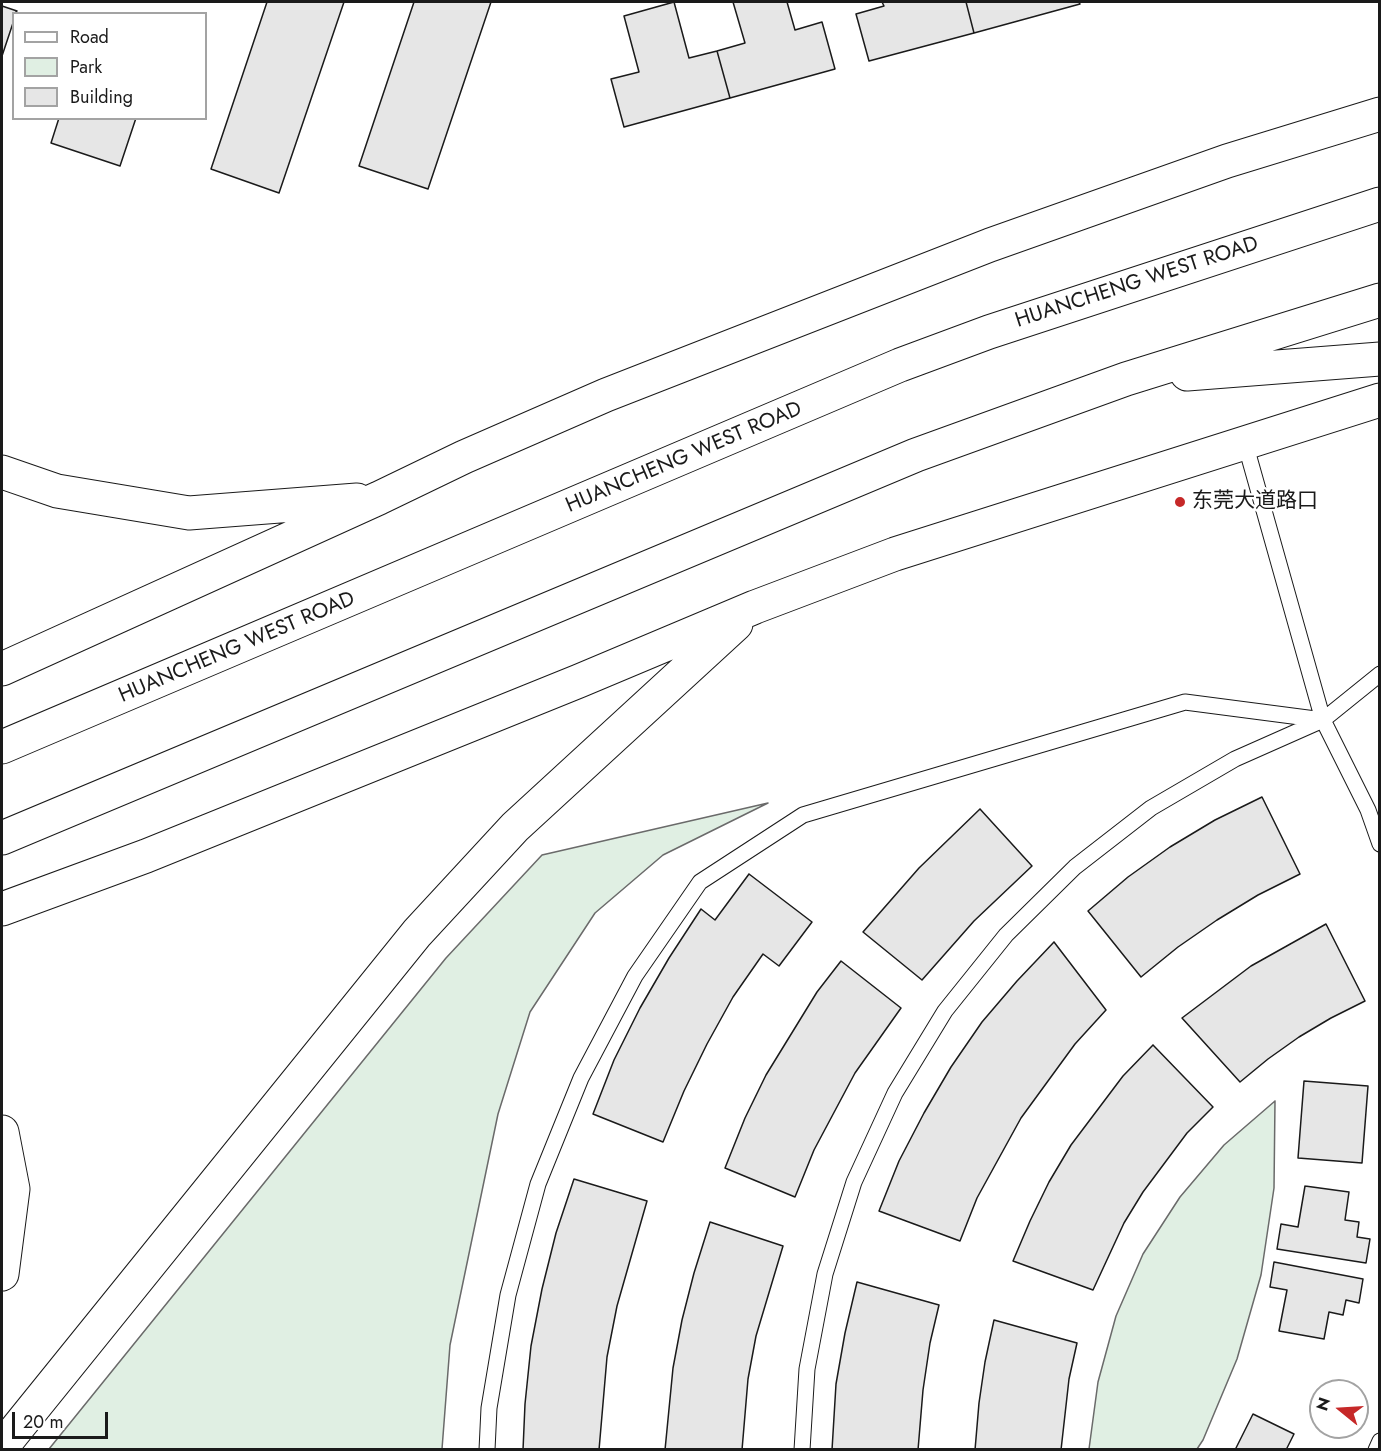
<!DOCTYPE html>
<meta charset="utf-8">
<style>
body{margin:0}
#map{position:relative;width:1381px;height:1451px;overflow:hidden;background:#fff;font-family:Jost,sans-serif}
canvas{display:block}
.frame{position:absolute;inset:0;border:3px solid #1a1a1a;pointer-events:none}
.legend{position:absolute;left:12px;top:12px;width:195px;height:108px;box-sizing:border-box;background:#fff;border:2px solid #a3a3a3;margin:0;padding:8px 10px;list-style:none;font-size:18px;color:#1a1a1a}
.legend li{display:flex;align-items:center;gap:12px;height:30px}
.legend b{width:30px;border:2px solid #a3a3a3}
.north{position:absolute;left:1309px;top:1379px;width:60px;height:60px;box-sizing:border-box;background:#fff;border:2px solid #a3a3a3;border-radius:50%;rotate:288deg;font-size:16px;font-weight:700;line-height:24px;text-align:center;color:#1a1a1a}
.north::after{content:'';display:block;margin:auto;width:21px;height:27px;background:#c62828;clip-path:polygon(50% 0,100% 100%,50% 72%,0 100%)}
.scale{position:absolute;left:12px;top:1412px;width:96px;height:27px;box-sizing:border-box;border:3px solid #1a1a1a;border-top:0;padding-left:8px;font-size:18px;line-height:21px;white-space:nowrap;color:#1a1a1a;-webkit-text-stroke:4px #fff;paint-order:stroke}
</style>
<div id="map">
<canvas width="1381" height="1451"></canvas>
<div class="frame"></div>
<ul class="legend">
<li><b style="height:8px;background:#fff"></b>Road</li>
<li><b style="height:16px;background:#e0efe3"></b>Park</li>
<li><b style="height:16px;background:#e6e6e6"></b>Building</li>
</ul>
<div class="north">N</div>
<div class="scale">20 m</div>
</div>
<script>
const c = document.querySelector('canvas').getContext('2d');
c.lineJoin = 'round';
function paint(path, color) {
  c.fillStyle = color;
  c.fill(path, 'evenodd');
}
function shape(rows) {
  const path = new Path2D();
  for (const r of rows) {
    path.moveTo(r[0], r[1]);
    for (let i = 2; i < r.length; i += 2) path.lineTo(r[i], r[i + 1]);
  }
  return path;
}
function strokePath(path, color, width, dash) {
  c.strokeStyle = color;
  c.lineWidth = width;
  c.lineCap = dash ? 'butt' : 'round';
  c.setLineDash(dash || []);
  c.stroke(path);
}
function write(font, color, halo, rows, align = 'center') {
  c.font = font + ' Jost,"Noto Sans SC",sans-serif';
  c.lineWidth = 4.5;
  c.setLineDash([]);
  c.textBaseline = 'middle';
  c.strokeStyle = halo;
  c.fillStyle = color;
  for (const [text, x, y, turn = 0] of rows) {
    c.save();
    c.translate(x, y);
    c.rotate((+turn || 0) * Math.PI / 180);
    c.textAlign = isNaN(turn) ? turn : align;
    if (halo) c.strokeText(text, 0, 0);
    c.fillText(text, 0, 0);
    c.restore();
  }
}
const green = shape([
 [768,803,663,855,595,913,530,1012,498,1114,450,1345,442,1449,49,1449,446,958,542,855,768,803],
 [1275,1101,1274,1188,1261,1275,1237,1359,1203,1440,1197,1449,1089,1449,1098,1382,1116,1316,1143,1254,1180,1197,1224,1145,1275,1101]
]);
const building = shape([
 [267,2,344,2,279,193,211,169,267,2],
 [414,2,491,2,428,189,359,166,414,2],
 [674,2,689,58,717,51,730,98,624,127,611,79,639,72,624,16,674,2],
 [733,2,787,2,795,30,822,22,835,69,730,98,717,51,745,43,733,2],
 [882,2,966,2,974,33,869,61,856,14,884,6,882,2],
 [966,2,1079,2,1080,4,974,33,966,2],
 [2,6,17,11,14,14,14,20,2,56,2,6],
 [59,118,136,118,120,166,51,143,59,118],
 [1262,797,1300,874,1258,895,1217,920,1178,947,1141,977,1088,911,1128,877,1170,847,1215,820,1262,797],
 [980,809,1032,866,974,921,922,980,863,932,919,868,980,809],
 [749,874,812,922,779,966,763,954,733,997,707,1044,684,1091,663,1142,593,1114,614,1060,640,1008,669,958,701,909,715,920,749,874],
 [1326,924,1365,1001,1331,1018,1299,1037,1268,1059,1240,1082,1182,1018,1251,966,1326,924],
 [1054,942,1106,1010,1075,1044,1021,1118,977,1198,960,1241,879,1211,899,1161,924,1113,951,1067,982,1022,1017,981,1054,942],
 [841,961,901,1008,855,1073,814,1150,795,1197,725,1168,745,1118,766,1075,817,992,841,961],
 [1153,1045,1213,1107,1187,1133,1143,1192,1124,1223,1093,1290,1013,1261,1030,1221,1049,1182,1071,1145,1123,1076,1153,1045],
 [1304,1081,1368,1086,1362,1163,1298,1158,1304,1081],
 [574,1179,647,1201,617,1306,607,1357,599,1450,523,1450,525,1404,531,1346,542,1289,556,1233,574,1179],
 [1305,1186,1349,1192,1345,1220,1359,1222,1357,1237,1370,1239,1366,1263,1277,1249,1281,1224,1298,1227,1305,1186],
 [710,1222,783,1246,756,1336,748,1379,742,1450,665,1450,673,1368,682,1320,694,1273,710,1222],
 [1274,1262,1363,1279,1359,1303,1346,1300,1343,1315,1329,1312,1324,1339,1279,1331,1287,1290,1270,1287,1274,1262],
 [857,1282,939,1305,930,1343,923,1390,918,1450,832,1450,836,1384,845,1333,857,1282],
 [994,1320,1077,1343,1069,1379,1061,1450,975,1450,979,1403,985,1362,994,1320],
 [1253,1414,1294,1434,1286,1450,1235,1450,1253,1414]
]);
const lane = shape([
 [1245,443,1323,720,1368,810,1380,844],
 [487,1450,489,1408,508,1295,538,1184,581,1078,635,976,700,882,803,815,1185,702,1323,720],
 [802,1450,807,1369,825,1274,854,1182,895,1093,945,1011,1006,935,1075,867,1151,808,1235,759,1323,720,1380,674],
 [1376,1450,1380,1441]
]);
const primary = shape([
 [2,472,57,491,189,513,357,500],
 [2,669,379,498,464,457,606,395,990,245,1227,161,1380,114],
 [2,909,146,856,579,681,755,607,895,554,1380,400],
 [2,1132,13,1189,2,1274],
 [2,1447,417,933,515,827,736,624]
]);
const highway = shape([
 [1187,374,1380,359],
 [2,747,900,365,989,332,1380,204],
 [2,838,916,455,1126,379,1380,300]
]);
const markers = [
 [1180,502,6,"#c62828"]
];
const streetNames = [
 ["HUANCHENG WEST ROAD",1137,283,-18],
 ["HUANCHENG WEST ROAD",684,458,-23],
 ["HUANCHENG WEST ROAD",237,648,-23]
];
const poiNames = [
 ["东莞大道路口",1192,502]
];
paint(green, '#e0efe3');
strokePath(green, '#6a6a6a', 1.5);
paint(building, '#e6e6e6');
strokePath(building, '#1a1a1a', 1.5);
strokePath(lane, '#1a1a1a', 17);
strokePath(primary, '#1a1a1a', 35);
strokePath(highway, '#1a1a1a', 35);
strokePath(lane, '#fff', 15);
strokePath(primary, '#fff', 33);
strokePath(highway, '#fff', 33);
for (const [x, y, r, color] of markers) {
  const dot = new Path2D();
  dot.arc(x, y, r, 0, 2 * Math.PI);
  c.fillStyle = color;
  c.fill(dot);
  strokePath(dot, '#fff', 2);
}
write('21px', '#1a1a1a', '#fff', streetNames);
write('21px', '#1a1a1a', '#fff', poiNames, 'left');
</script>
